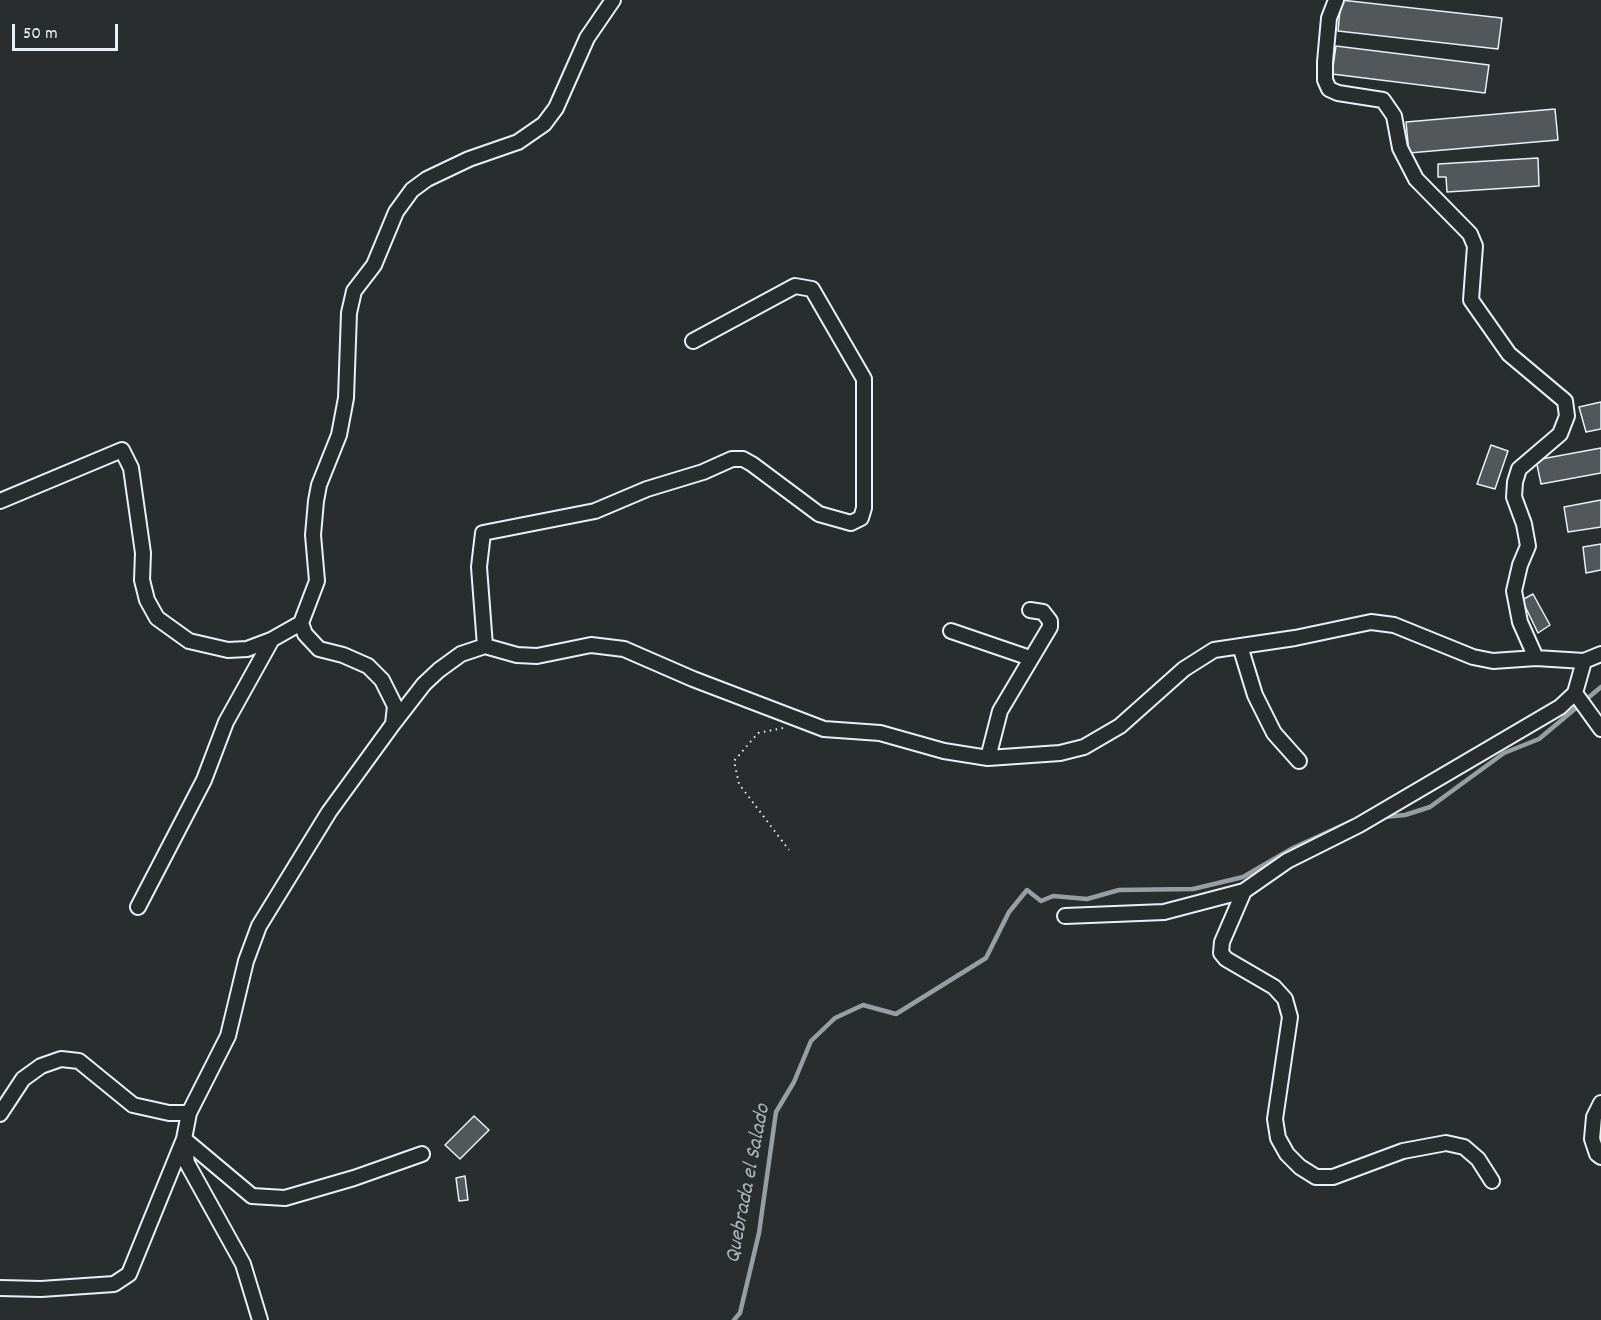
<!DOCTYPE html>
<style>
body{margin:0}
#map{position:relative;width:1601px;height:1320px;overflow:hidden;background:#2a2d2e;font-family:Dekko,sans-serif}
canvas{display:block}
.scale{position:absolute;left:12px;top:24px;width:106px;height:27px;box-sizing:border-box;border:3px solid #e8f1f8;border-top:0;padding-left:8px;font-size:18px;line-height:21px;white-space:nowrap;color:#e8f1f8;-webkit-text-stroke:4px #2a2d2e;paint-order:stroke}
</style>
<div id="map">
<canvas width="1601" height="1320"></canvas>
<div class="scale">50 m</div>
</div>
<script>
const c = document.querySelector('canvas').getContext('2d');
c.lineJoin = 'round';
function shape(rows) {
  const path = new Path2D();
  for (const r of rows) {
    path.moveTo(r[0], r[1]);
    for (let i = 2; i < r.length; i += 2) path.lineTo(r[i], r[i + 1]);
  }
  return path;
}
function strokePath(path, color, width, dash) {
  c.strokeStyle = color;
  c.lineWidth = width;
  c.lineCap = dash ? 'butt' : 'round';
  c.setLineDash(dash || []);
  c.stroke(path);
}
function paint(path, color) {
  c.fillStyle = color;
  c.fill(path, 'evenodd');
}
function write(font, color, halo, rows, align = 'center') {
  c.font = font + ' Dekko,sans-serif';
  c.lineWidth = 6;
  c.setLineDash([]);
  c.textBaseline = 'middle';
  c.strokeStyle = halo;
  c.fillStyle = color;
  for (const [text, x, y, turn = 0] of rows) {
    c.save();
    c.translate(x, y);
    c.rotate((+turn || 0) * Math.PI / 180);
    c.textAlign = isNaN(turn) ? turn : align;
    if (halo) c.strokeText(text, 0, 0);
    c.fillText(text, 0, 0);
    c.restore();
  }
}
const stream = shape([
 [1384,817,1405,815,1430,807,1504,753,1539,739,1601,687],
 [734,1320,740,1313,759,1233,776,1112,794,1082,811,1041,835,1018,863,1005,896,1014,986,958,1009,912,1027,890,1041,901,1053,896,1087,899,1119,890,1193,889,1243,877,1293,848,1352,821]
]);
const building = shape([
 [1341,0,1502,18,1498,49,1338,31,1341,0],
 [1336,46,1489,65,1485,93,1332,74,1336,46],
 [1555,109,1558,140,1409,153,1406,122,1555,109],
 [1538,158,1539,186,1447,192,1446,177,1438,177,1438,164,1538,158],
 [1601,402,1601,429,1586,432,1579,407,1601,402],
 [1491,445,1508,451,1495,489,1477,484,1491,445],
 [1601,448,1601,473,1541,484,1536,460,1601,448],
 [1601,500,1601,527,1568,532,1564,507,1601,500],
 [1601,544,1601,570,1586,573,1583,547,1601,544],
 [1533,594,1550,625,1538,633,1522,600,1533,594],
 [474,1116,489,1130,460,1159,445,1145,474,1116],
 [465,1176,468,1200,459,1201,456,1178,465,1176]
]);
const path = shape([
 [783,728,758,733,734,761,739,784,789,850]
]);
const minor = shape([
 [1336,0,1329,18,1325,62,1325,80,1329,89,1338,93,1383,100,1394,116,1400,148,1416,179,1470,234,1475,246,1471,300,1509,354,1565,401,1567,416,1560,434,1519,469,1515,482,1514,497,1524,524,1528,546,1520,565,1514,591,1520,622,1536,658],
 [0,501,122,450,131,468,143,553,142,580,147,600,157,618,189,641,228,650,247,649,271,640,301,623],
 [951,631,1030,658],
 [485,646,479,567,483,533,595,511,647,489,703,472,732,459,743,459,752,464,819,514,851,523,861,518,864,508,864,379,812,289,795,286,693,341],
 [1240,646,1255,695,1274,733,1299,761],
 [1575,693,1601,729],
 [393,724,424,684,439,670,461,654,485,646,517,655,537,656,591,645,624,649,693,679,824,729,880,733,944,751,988,758,1060,753,1084,747,1120,726,1184,669,1214,650,1295,638,1371,622,1394,625,1473,657,1493,661,1536,658,1584,661,1601,654],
 [988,758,1000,711,1050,627,1050,621,1043,612,1030,610],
 [138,907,204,780,226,722,271,641],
 [1065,916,1164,912,1244,891],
 [1601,1103,1594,1117,1592,1139,1597,1154,1601,1157],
 [0,1114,23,1079,41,1066,61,1059,79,1061,133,1105,169,1113,189,1113],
 [1492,1181,1478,1159,1464,1147,1446,1143,1403,1151,1333,1177,1316,1177,1300,1167,1287,1154,1278,1138,1275,1119,1290,1017,1285,999,1274,987,1226,959,1221,953,1222,942,1244,891,1287,861,1359,825,1560,707,1575,693,1584,661],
 [0,1288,41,1289,114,1284,129,1274,184,1139,252,1196,285,1198,354,1178,422,1154],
 [260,1320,243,1264,187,1163,184,1139,189,1113,228,1036,246,961,259,926,329,812,393,724,395,706,382,680,368,666,343,655,319,649,305,634,301,623,317,581,313,535,316,501,319,485,339,435,346,398,349,313,354,291,374,265,396,212,412,190,427,179,469,159,518,142,544,124,556,108,587,38,613,0]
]);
const waterNames = [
 ["Quebrada el Salado",750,1184,-79]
];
strokePath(stream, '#989fa3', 4.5);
paint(building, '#535759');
strokePath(building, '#e8f1f8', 1.5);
strokePath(minor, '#e8f1f8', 18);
strokePath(path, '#e8f1f8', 2, [1.5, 4.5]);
strokePath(minor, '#2a2d2e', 14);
write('italic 22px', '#acb3b9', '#2a2d2e', waterNames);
</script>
